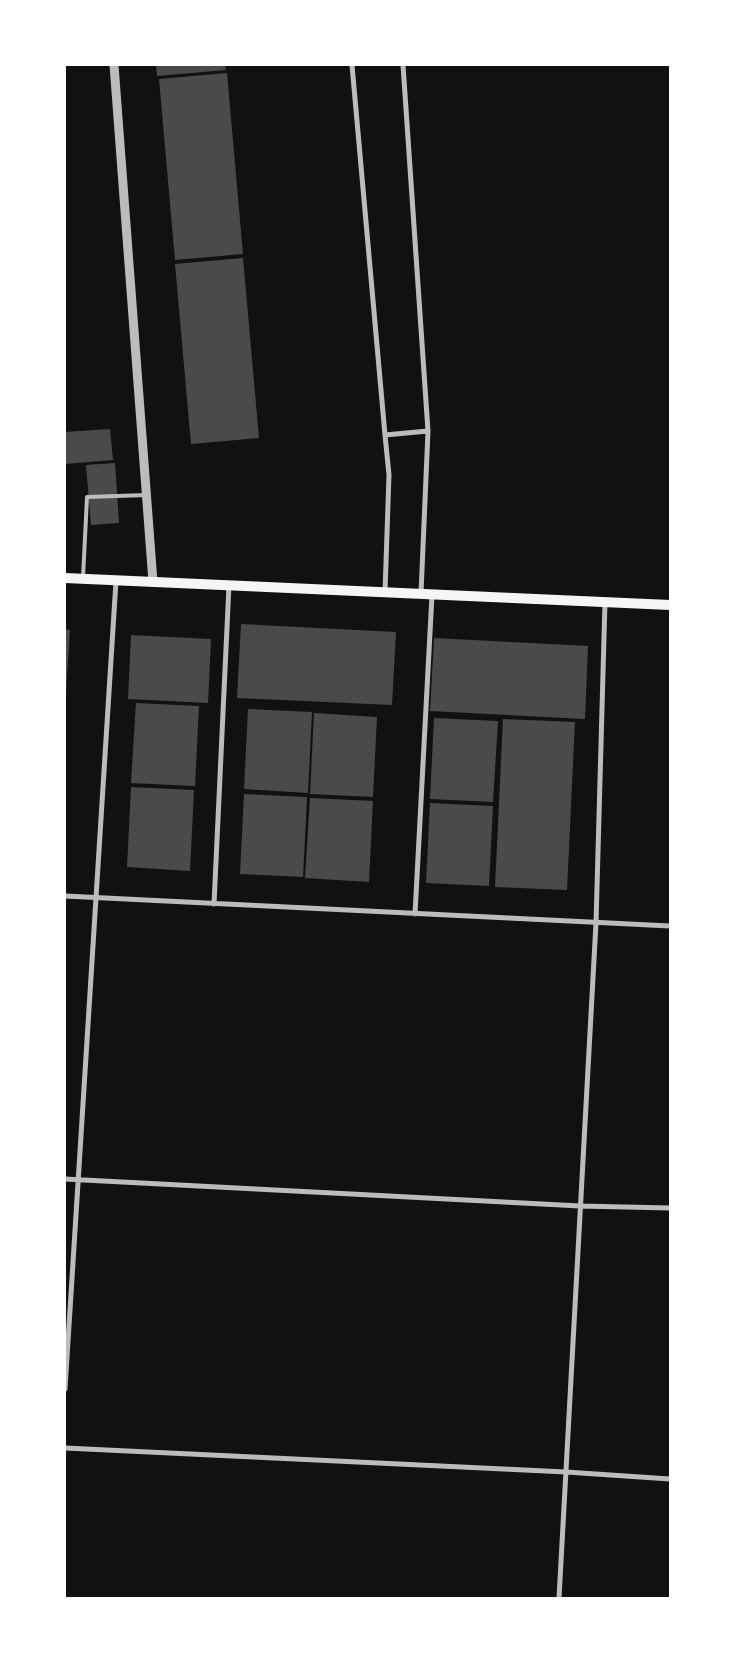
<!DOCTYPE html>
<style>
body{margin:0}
#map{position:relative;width:735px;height:1663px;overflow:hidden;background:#111;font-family:Figtree,sans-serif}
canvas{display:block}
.frame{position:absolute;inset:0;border:66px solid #fff;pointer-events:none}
</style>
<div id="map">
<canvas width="735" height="1663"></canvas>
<div class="frame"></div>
</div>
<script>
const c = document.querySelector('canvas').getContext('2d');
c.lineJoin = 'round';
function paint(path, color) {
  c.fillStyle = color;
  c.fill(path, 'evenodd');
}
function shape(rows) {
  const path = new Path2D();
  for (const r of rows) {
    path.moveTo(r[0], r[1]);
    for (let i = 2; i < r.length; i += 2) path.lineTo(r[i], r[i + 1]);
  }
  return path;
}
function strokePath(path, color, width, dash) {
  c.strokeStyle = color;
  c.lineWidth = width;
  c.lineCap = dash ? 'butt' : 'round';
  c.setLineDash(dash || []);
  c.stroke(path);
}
const building = shape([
 [156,65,225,65,226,70,157,76],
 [227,73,243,254,175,260,159,79],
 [243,258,259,438,191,444,175,264],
 [110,429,113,460,65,464,65,432],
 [115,463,119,523,91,525,86,465],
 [241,624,396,632,392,705,237,698],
 [65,629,70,630,66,692,65,692],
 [131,635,211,639,208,703,128,699],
 [434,638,588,646,585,719,430,711],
 [136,703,199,706,195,786,131,783],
 [248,709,312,712,308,793,244,789],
 [314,713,377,717,373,797,310,794],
 [434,718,498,721,493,802,430,799],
 [503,719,575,722,567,890,495,887],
 [131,787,194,790,190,871,127,867],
 [244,794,307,797,303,877,240,874],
 [310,798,373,801,369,882,305,878],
 [430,803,493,806,489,886,426,883]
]);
const service = shape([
 [83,578,87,497,147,495]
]);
const minor = shape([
 [352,65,385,435,428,431],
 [403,65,428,431,421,593],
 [385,435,389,475,385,592],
 [65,896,670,926],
 [214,904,229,585],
 [415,914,432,595],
 [65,1179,580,1206,670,1208],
 [65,1389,116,581],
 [65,1448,566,1472,670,1479],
 [559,1598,596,923,605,602]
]);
const tertiary = shape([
 [114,65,153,582]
]);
const secondary = shape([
 [65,578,670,605]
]);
paint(building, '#4a4a4a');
strokePath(service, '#bcbcbc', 4);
strokePath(minor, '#bcbcbc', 5);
strokePath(tertiary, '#bcbcbc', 9);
strokePath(secondary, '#f5f5f5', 10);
</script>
